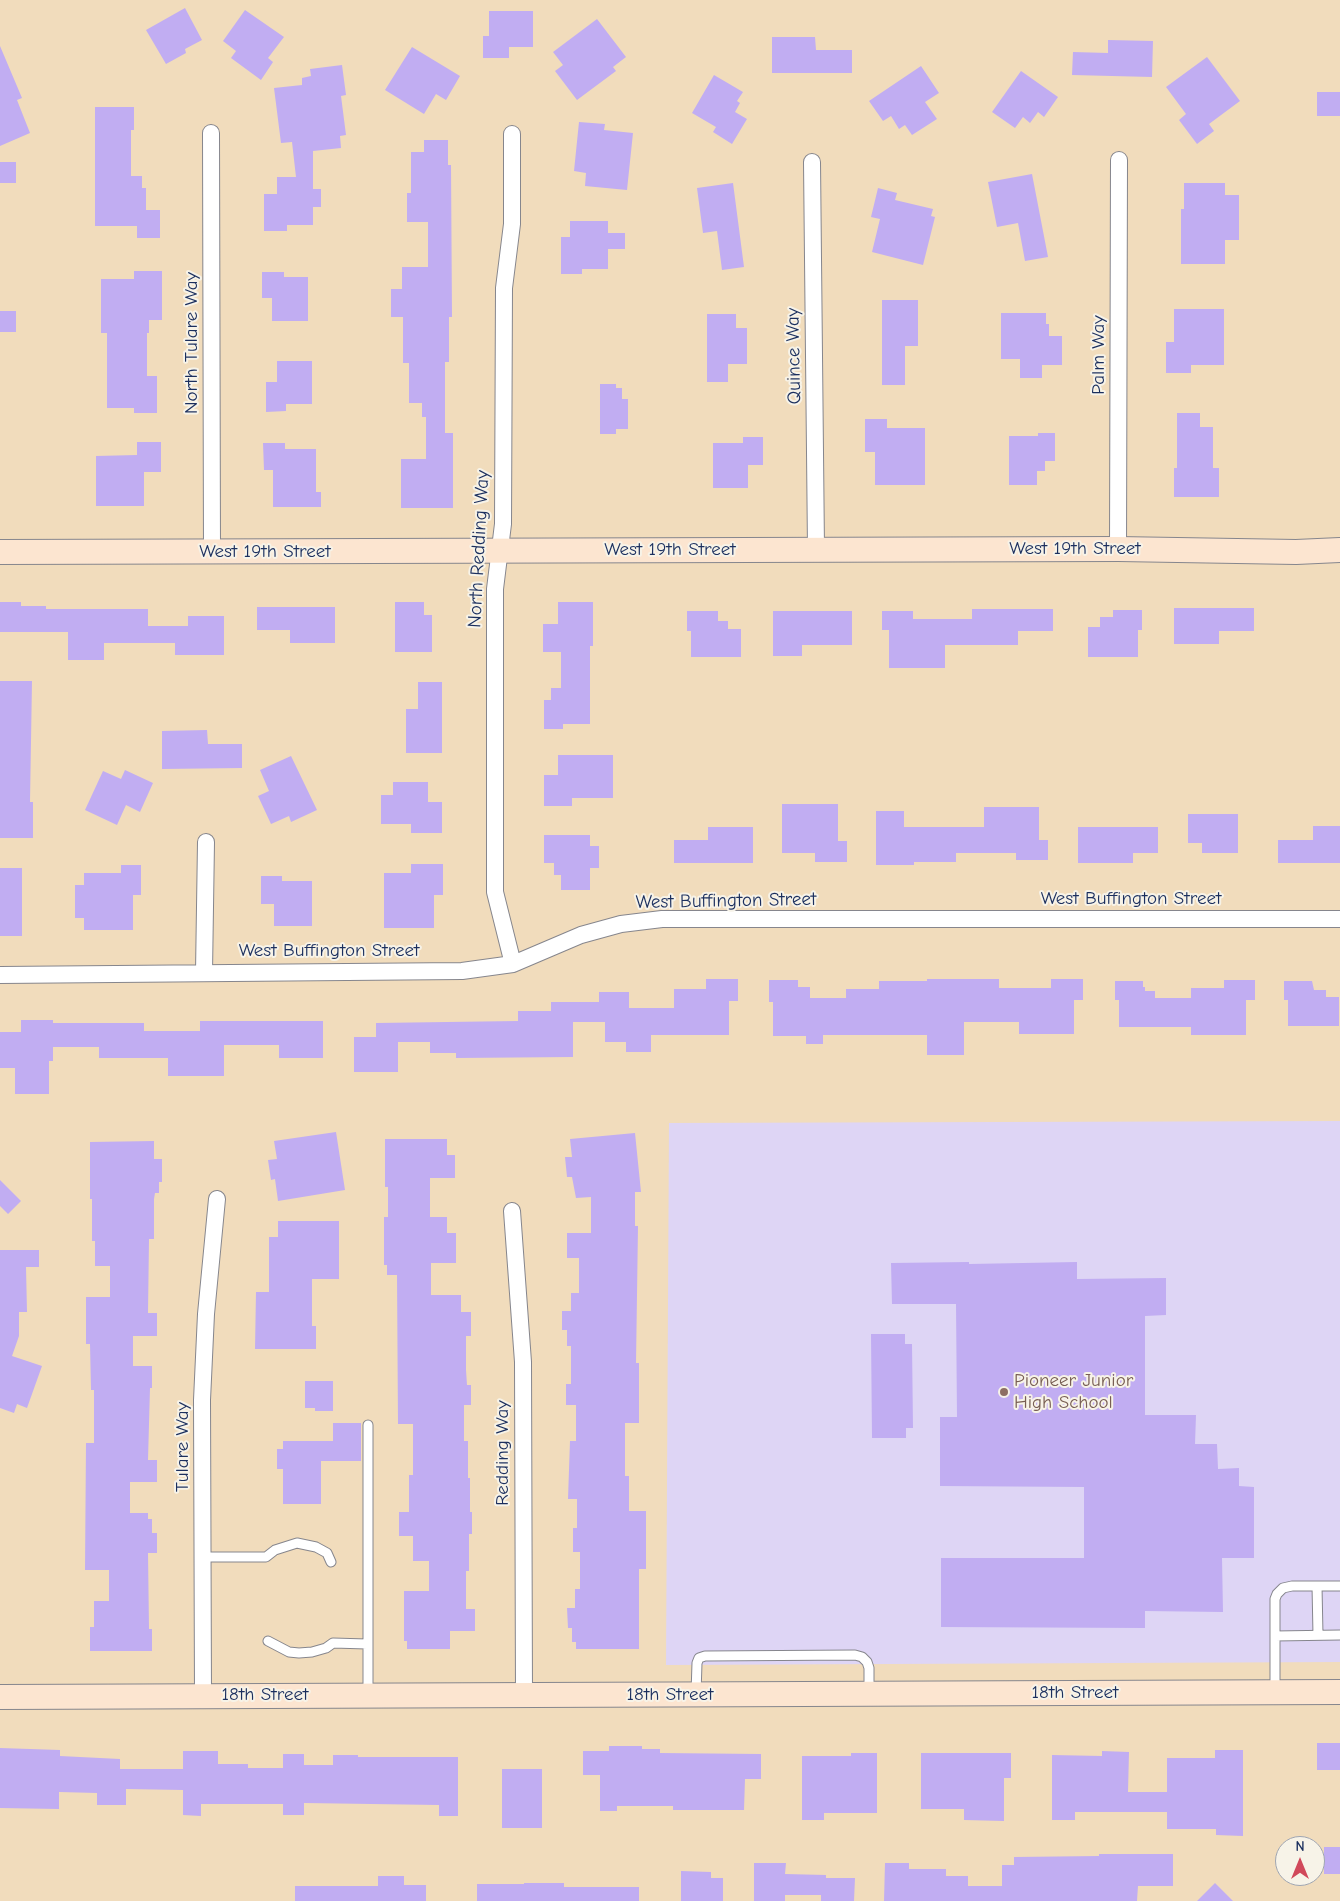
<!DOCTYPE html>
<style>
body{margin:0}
#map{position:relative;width:1340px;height:1901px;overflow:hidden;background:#f1dcbc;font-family:"Comic Neue",sans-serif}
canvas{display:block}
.north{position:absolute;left:1275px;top:1836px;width:50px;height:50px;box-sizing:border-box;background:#f7f3e8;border:1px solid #9fa5b1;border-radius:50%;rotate:0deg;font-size:14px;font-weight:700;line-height:20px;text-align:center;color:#1b2f5e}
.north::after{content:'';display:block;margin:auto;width:18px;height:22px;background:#d1495b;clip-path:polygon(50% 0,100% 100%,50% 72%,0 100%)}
</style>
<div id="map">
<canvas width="1340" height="1901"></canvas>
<div class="north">N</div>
</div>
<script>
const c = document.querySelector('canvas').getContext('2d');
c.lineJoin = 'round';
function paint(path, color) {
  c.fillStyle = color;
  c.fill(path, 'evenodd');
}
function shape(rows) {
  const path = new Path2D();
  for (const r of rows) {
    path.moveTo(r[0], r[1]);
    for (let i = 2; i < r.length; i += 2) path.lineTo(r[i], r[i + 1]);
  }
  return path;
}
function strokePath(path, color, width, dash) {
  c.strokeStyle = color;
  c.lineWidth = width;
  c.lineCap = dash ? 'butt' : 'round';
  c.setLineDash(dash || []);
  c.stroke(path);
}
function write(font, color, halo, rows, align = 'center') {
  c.font = font + ' "Comic Neue",sans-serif';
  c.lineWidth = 4;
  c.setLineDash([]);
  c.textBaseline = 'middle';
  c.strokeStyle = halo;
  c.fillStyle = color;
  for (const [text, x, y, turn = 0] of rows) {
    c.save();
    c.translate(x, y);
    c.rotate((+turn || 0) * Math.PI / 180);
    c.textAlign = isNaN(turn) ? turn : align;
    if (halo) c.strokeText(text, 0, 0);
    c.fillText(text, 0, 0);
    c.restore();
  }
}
const built = shape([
 [1340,1121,1340,1662,666,1665,669,1123]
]);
const building = shape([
 [185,8,202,40,185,49,186,53,166,64,146,30],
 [245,10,284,37,268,58,273,62,261,80,231,58,236,51,223,41],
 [489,11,533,11,533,47,509,47,509,58,483,58,483,36,489,36],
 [597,19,626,57,613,67,616,71,577,100,555,71,563,65,553,52],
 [772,37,815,37,816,50,852,50,852,73,772,73],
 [1108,40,1153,41,1152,77,1072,75,1073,52,1108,53],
 [0,46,22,98,17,100,30,133,0,146],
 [412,47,460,76,446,100,436,94,424,114,385,90],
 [1207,57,1240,101,1209,124,1214,131,1197,144,1179,120,1186,114,1166,87],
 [342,65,346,95,341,96,346,135,340,136,341,148,313,151,313,189,321,189,321,207,313,207,313,225,287,225,287,231,264,231,264,194,277,194,277,177,296,177,292,142,281,143,274,88,302,85,302,78,311,76,310,69],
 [921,66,939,93,925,102,937,119,912,135,905,125,899,129,891,116,883,121,869,101],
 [1021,71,1058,97,1044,117,1038,112,1030,123,1023,117,1015,128,992,112],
 [714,75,743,92,737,101,740,103,735,112,747,119,732,144,713,132,716,127,692,113],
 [1317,92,1340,92,1340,116,1317,116],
 [95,107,134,107,134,130,131,130,131,176,142,176,142,188,146,188,146,210,160,210,160,238,137,238,137,226,95,226],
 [579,122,605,124,604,130,633,133,627,190,585,186,586,173,574,171],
 [424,140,448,140,448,165,451,165,452,317,449,317,449,362,445,362,445,433,453,433,453,508,401,508,401,459,426,459,426,417,422,417,422,403,409,403,409,363,403,363,403,317,391,317,391,289,402,289,402,267,428,267,428,222,407,222,407,193,411,193,411,152,424,152],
 [0,162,16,162,16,183,0,183],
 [1032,174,1048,257,1025,261,1018,223,997,227,988,182],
 [733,183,744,267,722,270,717,231,703,233,697,188],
 [1184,183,1225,183,1225,195,1239,195,1239,240,1225,240,1225,264,1181,264,1181,209,1184,209],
 [878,188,897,193,895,200,933,209,931,216,935,217,923,265,872,252,880,219,871,217],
 [570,221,608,221,608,233,625,233,625,249,608,249,608,269,582,269,582,274,561,274,561,237,570,237],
 [134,271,162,271,162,320,149,320,149,333,147,333,147,376,157,376,157,413,134,413,134,408,107,408,107,333,101,333,101,279,134,279],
 [262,272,284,272,284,277,308,277,308,321,272,321,272,298,262,298],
 [882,300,918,300,918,346,905,346,905,385,882,385],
 [1174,309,1224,309,1224,365,1191,365,1191,373,1166,373,1166,342,1174,342],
 [0,311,16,311,16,332,0,332],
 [1001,313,1046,313,1046,324,1049,324,1049,336,1062,336,1062,365,1042,365,1042,378,1020,378,1020,359,1001,359],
 [707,314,736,314,736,328,747,328,747,364,728,364,728,382,707,382],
 [277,361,312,361,312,404,286,404,286,411,266,412,266,382,277,382],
 [600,384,616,384,616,388,622,388,622,399,628,399,628,429,616,429,616,434,600,434],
 [1177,413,1200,413,1200,427,1213,427,1213,468,1219,468,1219,497,1174,497,1174,468,1177,468],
 [865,419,887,419,887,428,925,428,925,485,875,485,875,452,865,452],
 [1038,433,1055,433,1055,461,1045,461,1045,471,1037,471,1037,485,1009,485,1009,436,1038,436],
 [743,437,763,437,763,465,748,465,748,488,713,488,713,443,743,443],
 [137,442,161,442,161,472,144,472,144,506,96,506,96,456,137,455],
 [263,443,285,443,285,449,316,449,316,492,321,492,321,507,273,507,273,470,264,470],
 [0,602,21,602,21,606,46,606,46,609,148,609,148,626,188,626,188,616,224,616,224,655,175,655,175,643,104,643,104,660,68,660,68,632,0,632],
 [395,602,424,602,424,615,432,615,432,652,395,652],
 [558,602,593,602,593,646,590,646,590,724,563,724,563,729,544,729,544,700,551,700,551,688,561,688,561,652,543,652,543,624,558,624],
 [257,607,335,607,335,643,290,643,290,630,257,630],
 [1174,608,1254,608,1254,631,1219,631,1219,644,1174,644],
 [972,609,1053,609,1053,631,1018,631,1018,645,945,645,945,668,889,668,889,630,882,630,882,611,913,611,913,619,972,619],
 [1113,610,1142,610,1142,630,1138,630,1138,657,1088,657,1088,627,1100,627,1100,617,1113,617],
 [687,611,718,611,718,621,728,621,728,629,741,629,741,657,691,657,691,631,687,631],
 [773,611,852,611,852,645,802,645,802,656,773,656],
 [0,681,32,681,30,802,33,802,33,838,0,838],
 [418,682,442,682,442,753,406,753,406,709,418,709],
 [207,730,208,744,242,744,242,768,162,769,162,731],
 [558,755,613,755,613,798,572,798,572,806,544,806,544,775,558,775],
 [291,756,317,810,291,822,289,816,271,824,258,796,269,791,260,770],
 [125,770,153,783,140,812,126,805,117,825,85,810,103,771,121,779],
 [393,782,428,782,428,802,442,802,442,833,411,833,411,824,381,824,381,795,393,795],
 [782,804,838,804,838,841,847,841,847,862,815,862,815,853,782,853],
 [984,807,1039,807,1039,840,1048,840,1048,860,1016,860,1016,853,956,853,956,862,914,862,914,865,876,865,876,811,904,811,904,827,984,827],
 [1188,814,1238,814,1238,853,1202,853,1202,843,1188,843],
 [1313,826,1340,826,1340,863,1278,863,1278,840,1313,840],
 [708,827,753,827,753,863,674,863,674,840,708,840],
 [1078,827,1158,827,1158,853,1133,853,1133,863,1078,863],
 [544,835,590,835,590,846,599,846,599,868,590,868,590,890,561,890,561,875,554,875,554,863,544,863],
 [411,864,443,864,443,895,434,895,434,928,384,928,384,873,411,873],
 [121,865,141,865,141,895,133,895,133,930,84,930,84,918,75,918,75,885,84,885,84,873,121,873],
 [0,868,22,868,22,936,0,936],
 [261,876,282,876,282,881,312,881,312,926,274,926,274,904,261,904],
 [706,979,738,979,738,1001,729,1001,729,1035,651,1035,651,1052,626,1052,626,1042,605,1042,605,1022,573,1022,573,1057,456,1058,456,1053,430,1053,430,1042,398,1042,398,1072,354,1072,354,1037,376,1037,376,1023,518,1021,518,1011,551,1011,551,1002,599,1002,599,992,629,992,629,1008,674,1008,674,989,706,989],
 [927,979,999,979,999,988,1051,988,1051,979,1083,979,1083,1000,1074,1000,1074,1034,1019,1034,1019,1022,964,1022,964,1055,927,1055,927,1035,823,1035,823,1044,806,1044,806,1036,773,1036,773,1002,769,1002,769,980,798,980,798,987,810,987,810,998,846,998,846,989,879,989,879,981,927,981],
 [1224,980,1255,980,1255,1000,1246,1000,1246,1035,1191,1035,1191,1027,1119,1027,1119,1000,1115,1000,1115,981,1143,981,1143,987,1145,987,1145,991,1155,991,1155,998,1191,998,1191,988,1224,988],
 [1284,981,1312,981,1314,990,1326,990,1326,997,1339,997,1339,1026,1288,1026,1288,1000,1284,1000],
 [21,1020,53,1020,53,1023,144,1023,144,1031,200,1031,200,1021,323,1021,323,1058,279,1058,279,1045,224,1045,224,1076,168,1076,168,1058,99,1058,99,1047,53,1047,53,1061,49,1061,49,1094,15,1094,15,1068,0,1068,0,1032,21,1032],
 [336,1132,345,1190,278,1201,275,1179,271,1180,268,1160,277,1159,274,1141],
 [635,1133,641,1192,635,1192,635,1226,638,1226,636,1363,639,1363,639,1423,625,1423,625,1476,629,1476,629,1511,646,1511,646,1569,639,1569,639,1649,576,1649,576,1642,572,1642,572,1628,568,1628,567,1608,575,1608,575,1589,580,1589,580,1552,573,1552,573,1528,577,1528,577,1499,568,1499,570,1441,576,1441,576,1405,566,1405,566,1384,571,1384,571,1346,567,1346,567,1330,562,1330,562,1311,571,1311,571,1293,579,1293,579,1258,567,1258,567,1233,591,1233,591,1197,576,1198,572,1177,567,1177,565,1157,572,1157,570,1139],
 [385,1139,447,1139,447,1155,455,1155,455,1178,430,1178,430,1217,447,1217,447,1233,456,1233,456,1263,431,1263,431,1295,461,1295,461,1312,471,1312,471,1336,466,1336,466,1370,467,1385,471,1385,471,1405,464,1405,464,1441,468,1441,468,1478,470,1478,470,1512,472,1512,472,1534,469,1534,469,1571,466,1571,466,1609,475,1609,475,1631,450,1631,450,1649,407,1649,407,1641,404,1641,404,1591,429,1591,429,1561,413,1561,413,1536,399,1536,399,1512,409,1512,409,1475,413,1475,413,1424,398,1424,397,1275,387,1275,387,1265,384,1265,384,1217,388,1217,388,1187,385,1187],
 [154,1141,154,1159,162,1159,162,1182,159,1182,159,1193,155,1193,154,1199,154,1239,149,1239,148,1313,157,1313,157,1336,133,1336,133,1366,152,1366,152,1388,150,1388,148,1460,157,1460,157,1482,130,1482,130,1513,148,1513,148,1519,152,1519,152,1533,157,1533,157,1553,148,1553,149,1629,152,1629,152,1651,90,1651,90,1627,94,1627,94,1601,109,1601,109,1570,85,1570,86,1443,94,1443,94,1390,91,1390,90,1344,86,1344,86,1297,110,1297,110,1266,95,1266,95,1241,92,1241,92,1199,90,1199,90,1142],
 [0,1180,21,1201,8,1214,0,1206],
 [278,1221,339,1221,339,1279,312,1279,312,1326,316,1326,316,1349,255,1349,256,1292,269,1292,269,1237,278,1237],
 [0,1250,39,1250,39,1267,26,1267,27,1312,19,1312,19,1336,12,1356,42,1366,27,1408,17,1404,14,1413,0,1408],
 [969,1262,969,1264,1077,1262,1077,1279,1166,1278,1166,1315,1145,1316,1145,1415,1196,1415,1195,1444,1217,1444,1218,1469,1239,1468,1239,1486,1254,1487,1254,1558,1222,1558,1223,1612,1145,1611,1145,1628,941,1627,941,1558,1084,1558,1084,1487,940,1486,940,1417,957,1417,956,1304,892,1304,891,1263],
 [871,1334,905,1334,905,1344,912,1344,913,1428,906,1428,906,1438,872,1438],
 [305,1381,333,1381,333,1411,315,1411,315,1408,305,1408],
 [333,1423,361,1423,361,1461,321,1461,321,1504,283,1504,283,1469,277,1469,277,1449,283,1449,283,1441,333,1441],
 [1317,1743,1340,1743,1340,1770,1317,1770],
 [609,1746,642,1746,642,1749,660,1749,660,1753,761,1754,761,1779,745,1779,744,1810,673,1810,673,1806,617,1806,617,1811,600,1811,600,1775,583,1775,583,1751,609,1751],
 [0,1748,60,1750,60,1756,120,1759,120,1769,183,1769,183,1751,218,1751,218,1764,248,1764,248,1768,283,1768,283,1754,304,1754,304,1765,333,1765,333,1755,358,1755,358,1757,458,1757,458,1816,439,1816,439,1805,304,1803,304,1815,283,1815,283,1804,201,1804,201,1816,183,1815,183,1790,126,1789,126,1805,97,1805,97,1793,59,1792,59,1809,0,1808],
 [1215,1750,1243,1750,1243,1836,1216,1835,1216,1829,1167,1829,1167,1812,1075,1812,1075,1820,1052,1820,1052,1755,1102,1756,1102,1751,1129,1752,1128,1792,1167,1792,1167,1758,1215,1758],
 [851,1753,877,1753,877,1813,824,1813,824,1820,802,1820,802,1756,851,1756],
 [921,1753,1011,1753,1011,1778,1004,1778,1004,1821,964,1820,964,1809,921,1809],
 [502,1769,542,1769,542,1828,502,1828],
 [1324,1847,1340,1847,1340,1874,1324,1874],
 [1099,1854,1173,1854,1173,1886,1138,1886,1137,1901,884,1901,885,1863,909,1863,909,1869,946,1869,946,1876,968,1876,968,1886,1002,1886,1002,1865,1014,1865,1014,1857,1099,1856],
 [754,1863,786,1863,785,1874,826,1875,826,1878,855,1878,854,1901,821,1901,821,1895,785,1895,785,1901,754,1901],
 [681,1871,711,1872,711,1878,723,1878,723,1901,681,1901],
 [378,1876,404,1876,404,1885,426,1885,426,1901,295,1901,295,1886,378,1886],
 [524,1883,564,1883,564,1887,639,1887,639,1901,477,1901,477,1884,524,1884],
 [1215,1883,1233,1901,1197,1901]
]);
const lane = shape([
 [203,1557,266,1557,275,1550,297,1543,316,1547,327,1553,331,1562],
 [1317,1586,1318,1635],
 [1275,1636,1340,1635],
 [268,1641,289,1652,299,1653,312,1652,326,1648,333,1643,367,1644],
 [1275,1692,1275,1599,1277,1594,1283,1588,1292,1586,1340,1586],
 [696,1694,697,1663,699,1658,705,1656,855,1655,862,1657,867,1662,869,1668,869,1693],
 [368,1695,368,1425]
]);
const street = shape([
 [211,133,212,552],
 [512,134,512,224,504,288,503,524,495,589,495,892,513,964],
 [812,162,816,549],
 [1118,549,1119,160],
 [204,972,206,842],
 [0,975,462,971,513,964,581,935,621,924,662,919,1340,919],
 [512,1211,523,1362,524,1695],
 [203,1695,202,1400,206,1314,217,1199]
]);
const secondary = shape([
 [0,552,1118,549,1296,552,1340,550],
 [0,1697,1340,1692]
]);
const markers = [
 [1004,1392,5,"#8d6e63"]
];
const streetNames = [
 ["North Tulare Way",192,343,-90],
 ["Palm Way",1099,355,-90],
 ["Quince Way",794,356,-91],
 ["North Redding Way",479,549,-87],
 ["West 19th Street",1075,549],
 ["West 19th Street",670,550],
 ["West 19th Street",265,552],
 ["West Buffington Street",1131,899],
 ["West Buffington Street",726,901,-1],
 ["West Buffington Street",329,951],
 ["Tulare Way",183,1447,-90],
 ["Redding Way",503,1453,-90],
 ["18th Street",1075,1693],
 ["18th Street",265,1695],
 ["18th Street",670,1695]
];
const educationNames = [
 ["Pioneer Junior",1014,1381],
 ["High School",1014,1403]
];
paint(built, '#ded5f5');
paint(building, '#c1adf2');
strokePath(lane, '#86868d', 11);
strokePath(street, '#86868d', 18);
strokePath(secondary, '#86868d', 26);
strokePath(lane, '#fff', 9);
strokePath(street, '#fff', 16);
strokePath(secondary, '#fce5d0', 24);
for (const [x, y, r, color] of markers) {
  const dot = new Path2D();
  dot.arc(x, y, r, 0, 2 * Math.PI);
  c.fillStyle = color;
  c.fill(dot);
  strokePath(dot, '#f7f3e8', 2);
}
write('19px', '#1b2f5e', '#f7f3e8', streetNames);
write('19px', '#785e54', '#f7f3e8', educationNames, 'left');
</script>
